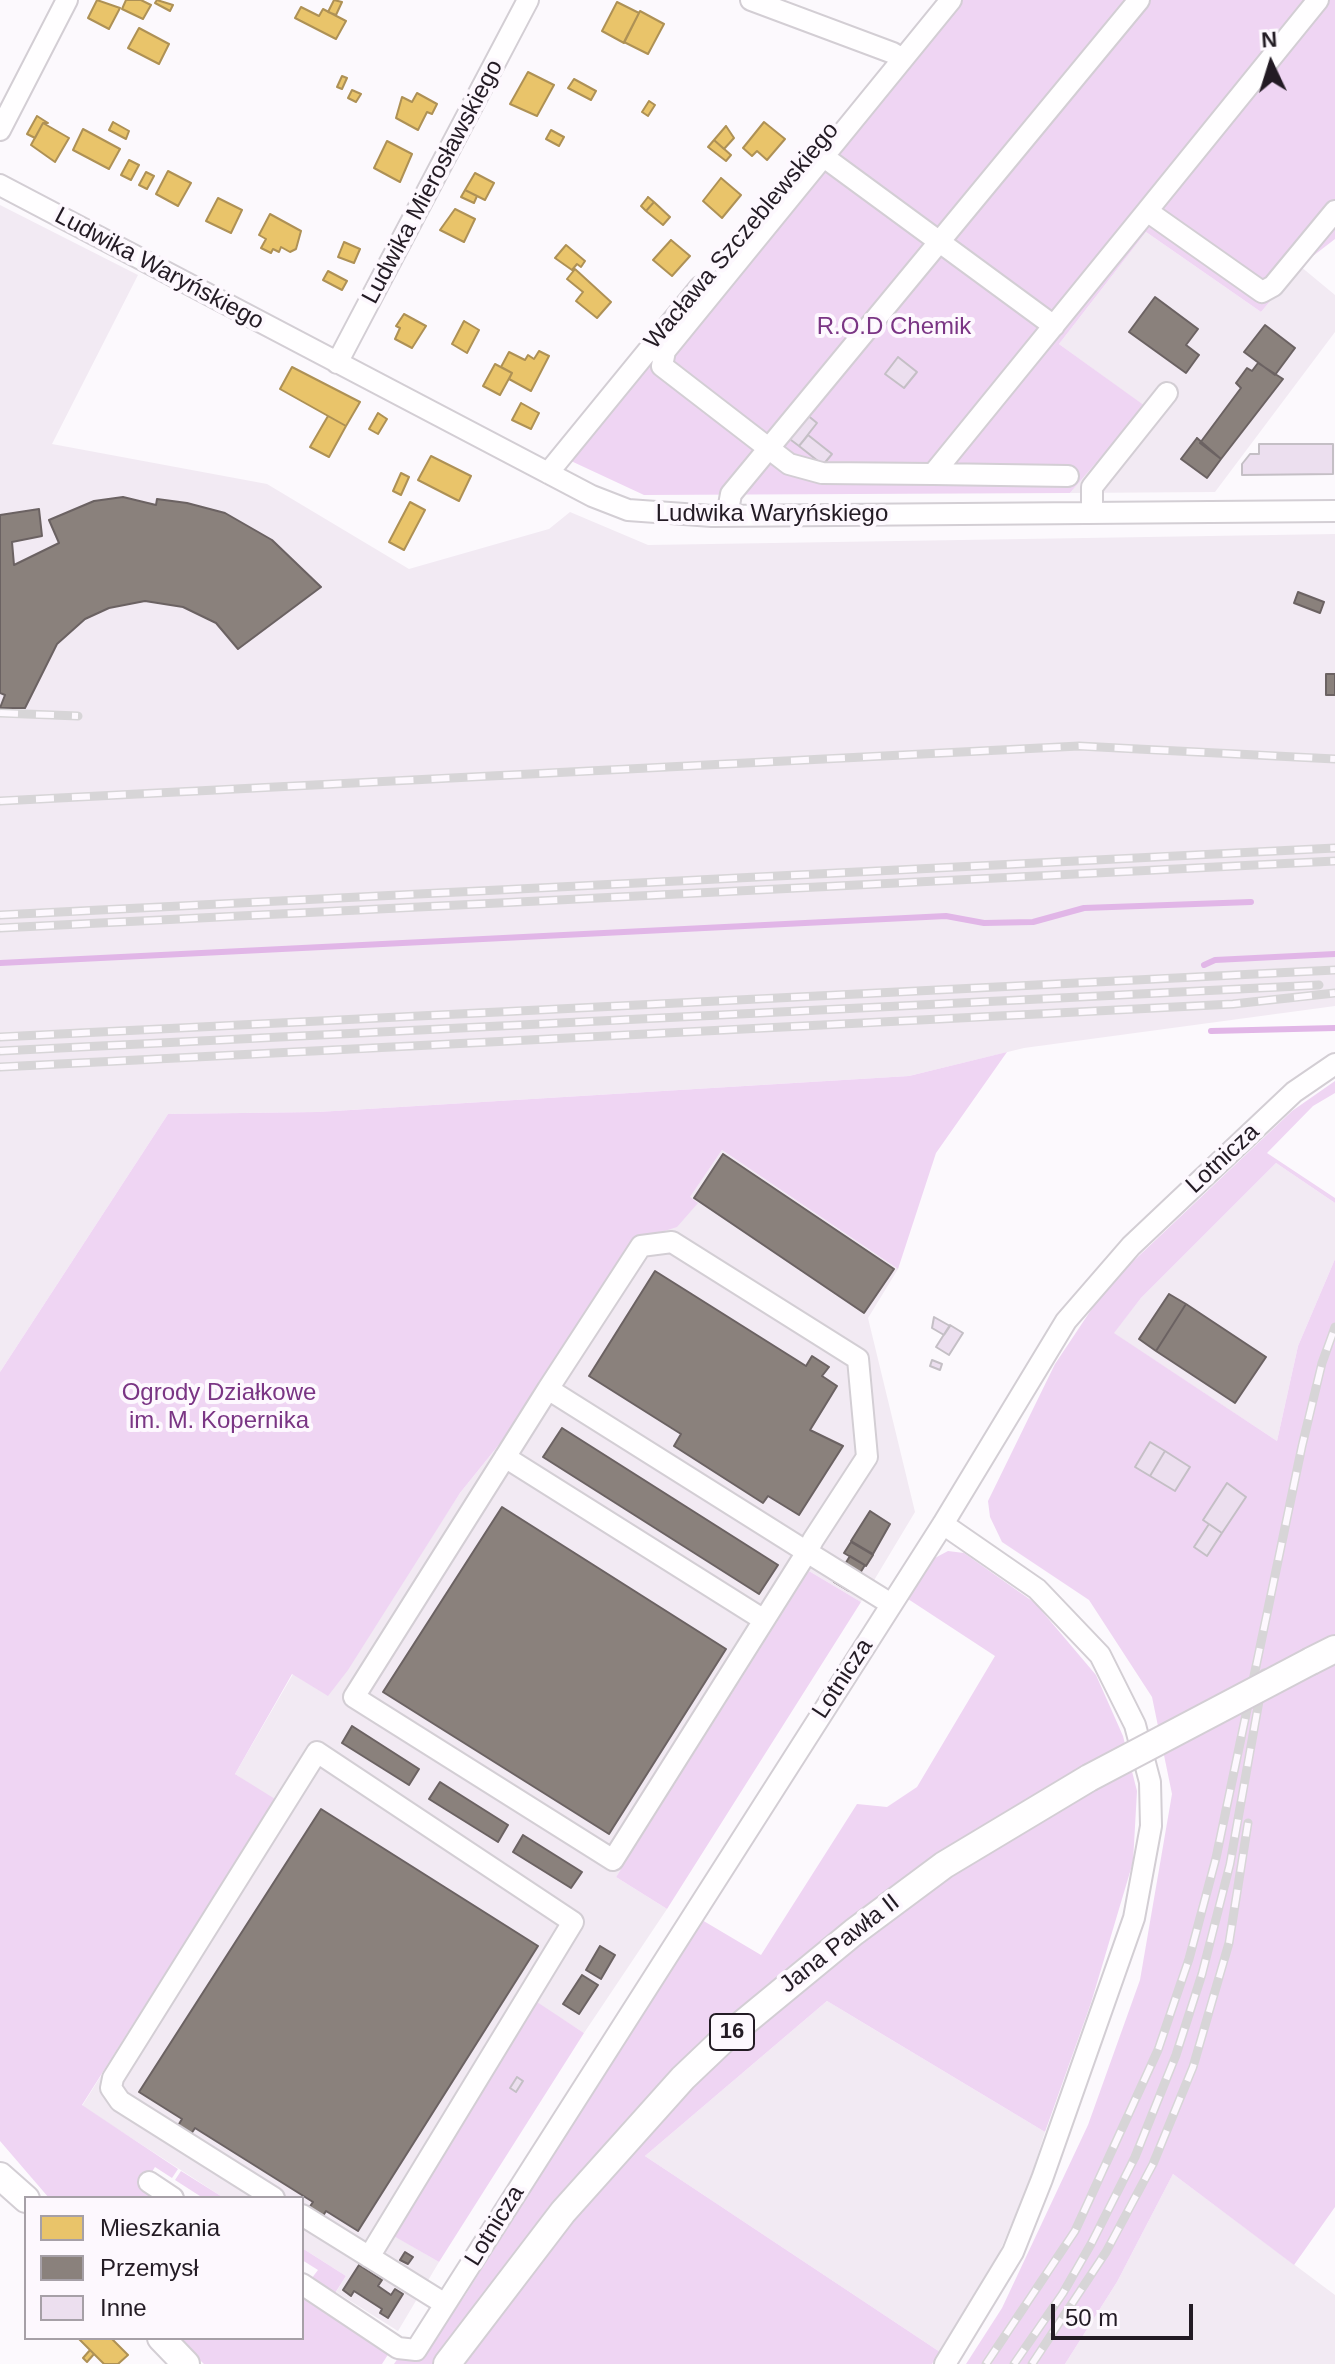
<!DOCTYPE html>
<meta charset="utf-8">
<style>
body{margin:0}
#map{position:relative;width:1335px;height:2364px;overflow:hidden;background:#fcf9fd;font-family:Arial,sans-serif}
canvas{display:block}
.legend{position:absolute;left:24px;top:2196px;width:280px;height:144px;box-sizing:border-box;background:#fdf8fe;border:2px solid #a6a0a7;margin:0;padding:10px 14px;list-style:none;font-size:24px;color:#231b24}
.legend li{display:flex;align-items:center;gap:16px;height:40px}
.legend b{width:40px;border:2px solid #a6a0a7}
.north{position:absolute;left:1231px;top:24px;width:80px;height:80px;-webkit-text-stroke:6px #fdf8fe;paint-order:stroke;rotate:356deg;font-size:22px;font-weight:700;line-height:32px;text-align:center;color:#231b24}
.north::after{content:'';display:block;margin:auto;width:28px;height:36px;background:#231b24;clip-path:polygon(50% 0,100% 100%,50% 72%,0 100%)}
.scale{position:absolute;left:1051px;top:2304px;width:142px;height:36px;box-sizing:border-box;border:4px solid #231b24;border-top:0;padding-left:10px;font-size:24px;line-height:28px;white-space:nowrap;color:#231b24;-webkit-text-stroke:6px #fdf8fe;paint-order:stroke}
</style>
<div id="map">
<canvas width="1335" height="2364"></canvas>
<ul class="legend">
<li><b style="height:22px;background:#e9c46a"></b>Mieszkania</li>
<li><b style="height:22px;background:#8a817c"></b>Przemysł</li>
<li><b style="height:22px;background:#ecdfef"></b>Inne</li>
</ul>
<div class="north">N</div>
<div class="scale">50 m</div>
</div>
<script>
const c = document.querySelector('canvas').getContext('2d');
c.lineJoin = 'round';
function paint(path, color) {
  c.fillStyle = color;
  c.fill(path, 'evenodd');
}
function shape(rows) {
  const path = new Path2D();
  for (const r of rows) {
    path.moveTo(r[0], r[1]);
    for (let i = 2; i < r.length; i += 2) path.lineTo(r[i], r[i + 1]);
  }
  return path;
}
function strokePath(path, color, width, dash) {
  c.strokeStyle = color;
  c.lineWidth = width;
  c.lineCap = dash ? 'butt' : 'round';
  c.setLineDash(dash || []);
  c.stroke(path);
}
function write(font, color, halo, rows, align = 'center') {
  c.font = font + ' Arial,sans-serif';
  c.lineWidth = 8;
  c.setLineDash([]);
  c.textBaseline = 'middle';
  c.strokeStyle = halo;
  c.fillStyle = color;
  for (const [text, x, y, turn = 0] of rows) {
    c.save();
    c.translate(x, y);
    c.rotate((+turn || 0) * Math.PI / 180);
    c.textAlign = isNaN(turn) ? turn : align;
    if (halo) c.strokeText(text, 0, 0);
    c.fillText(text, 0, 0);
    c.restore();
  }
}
const built = shape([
 [0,205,138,275,52,444,267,484,409,569,549,529,570,512,648,545,1335,534,1335,1006,1024,1048,909,1076,318,1112,168,1114,0,1372],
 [1146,232,1261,312,1300,266,1335,295,1335,332,1215,492,1070,493,1144,406,1059,344],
 [722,1150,898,1269,868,1318,915,1512,861,1602,809,1571,616,1877,667,1909,584,2033,537,2003,393,2235,439,2262,398,2331,336,2292,346,2276,302,2248,302,2198,224,2198,82,2106,274,1800,235,1774,293,1674,328,1695,460,1493,518,1421,636,1239,697,1202,689,1198],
 [1276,1163,1335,1203,1335,1259,1298,1346,1277,1441,1113,1333,1141,1298],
 [827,2001,1045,2132,1029,2183,999,2253,940,2352,645,2156],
 [1173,2174,1335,2295,1335,2364,1065,2364,1117,2282]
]);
const green = shape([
 [947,0,1335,0,1335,239,1300,266,1261,312,1146,232,1059,344,1145,406,1070,493,644,495,571,461],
 [1007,1052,936,1153,898,1269,722,1150,690,1197,698,1203,677,1227,636,1240,518,1421,460,1493,348,1670,328,1696,292,1674,235,1774,275,1799,82,2105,178,2169,172,2178,155,2167,142,2188,157,2198,49,2198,0,2141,0,1372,168,1114,318,1112,909,1076],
 [1335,1081,1335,1093,1313,1106,1267,1153,1335,1198,1335,1203,1276,1163,1141,1298,1114,1333,1277,1441,1298,1346,1335,1259,1335,2207,1294,2265,1173,2174,1117,2282,1065,2364,966,2364,1002,2308,1088,2125,1140,1980,1172,1794,1152,1697,1089,1600,1002,1542,990,1517,988,1501,1055,1364,1107,1286,1292,1111],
 [948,1551,964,1553,1035,1603,1096,1675,1123,1736,1137,1791,1133,1862,1091,2003,1045,2132,827,2001,645,2156,940,2352,932,2364,394,2364,398,2358,421,2355,464,2297,702,1920,761,1955,857,1804,887,1807,917,1787,995,1656,908,1599,931,1560],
 [809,1571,861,1602,667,1909,616,1877],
 [537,2002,584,2033,439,2262,392,2235],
 [181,2171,224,2198,203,2198,175,2180],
 [302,2248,346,2276,328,2304,389,2353,382,2364,204,2364,177,2338,302,2338,302,2291,318,2270,302,2260]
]);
const homes = shape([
 [97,0,120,8,109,29,88,18,97,0],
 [126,0,141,0,151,5,143,19,122,9,126,0],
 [157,0,173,5,170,11,155,3,157,0],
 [334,0,342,2,336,15,328,12,334,0],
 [617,2,639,13,624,43,602,31,617,2],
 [301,7,319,16,323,9,346,21,336,39,295,18,301,7],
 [640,11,664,24,648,54,624,42,640,11],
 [139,28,169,44,159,64,128,48,139,28],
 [528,72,554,85,537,116,510,104,528,72],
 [342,76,347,78,342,89,337,87,342,76],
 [574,79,596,91,591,100,568,88,574,79],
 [352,90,361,94,356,102,348,98,352,90],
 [417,93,437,104,432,114,427,112,418,130,396,118,402,97,412,102,417,93],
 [649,101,655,105,648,116,642,112,649,101],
 [37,116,48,123,43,123,35,138,27,134,37,116],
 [113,122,129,131,126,139,109,130,113,122],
 [764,122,785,139,767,160,757,151,752,156,743,148,764,122],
 [43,123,69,138,55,162,31,145,43,123],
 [726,126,734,138,724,149,714,140,726,126],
 [83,129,120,149,109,169,73,150,83,129],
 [551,130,564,137,559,146,546,139,551,130],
 [714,140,731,155,726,161,708,147,714,140],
 [387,141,412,154,400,182,374,168,387,141],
 [129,160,139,165,131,180,121,175,129,160],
 [168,171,191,183,178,206,156,194,168,171],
 [146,172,154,176,147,189,139,185,146,172],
 [475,173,494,183,485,200,465,190,475,173],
 [721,178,741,195,722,218,703,201,721,178],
 [465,190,477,196,474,203,461,197,465,190],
 [648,197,654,202,646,211,641,206,648,197],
 [218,198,242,210,231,233,206,221,218,198],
 [654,202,670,217,663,225,646,211,654,202],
 [455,209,475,219,464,242,440,230,455,209],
 [270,214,301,231,296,249,290,252,281,247,279,252,273,249,271,253,261,248,266,239,259,235,270,214],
 [671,240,690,256,672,276,653,260,671,240],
 [344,242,360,249,354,263,338,257,344,242],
 [566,245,585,261,581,267,577,264,572,270,555,258,566,245],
 [575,269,611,302,597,318,576,301,583,292,567,279,575,269],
 [328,271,347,281,342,290,323,280,328,271],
 [404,314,426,326,412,348,395,339,400,328,396,326,404,314],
 [464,321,479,330,467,353,452,344,464,321],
 [539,351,549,356,531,391,509,379,512,373,501,367,509,352,525,360,528,355,534,359,539,351],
 [495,364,512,373,500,395,483,386,495,364],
 [292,367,360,402,346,426,280,389,292,367],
 [521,403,539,413,531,429,512,420,521,403],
 [378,413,387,419,378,434,369,429,378,413],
 [328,416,346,426,329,457,310,447,328,416],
 [431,456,471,476,459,501,418,480,431,456],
 [401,473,409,477,401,495,393,491,401,473],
 [410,502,425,510,404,550,389,542,410,502],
 [78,2338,111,2338,128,2355,118,2364,104,2364,78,2338],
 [90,2350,94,2354,87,2362,83,2358,90,2350]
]);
const industry = shape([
 [1155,297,1198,329,1186,345,1199,355,1186,373,1129,332,1155,297],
 [1265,325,1295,348,1275,375,1244,352,1265,325],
 [1258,363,1283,379,1221,459,1200,443,1241,388,1236,383,1247,368,1252,371,1258,363],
 [1197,438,1221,459,1207,478,1181,459,1197,438],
 [123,497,156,505,157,499,187,503,225,513,272,540,321,587,238,649,216,623,183,607,145,601,109,608,85,619,57,644,25,708,0,708,5,695,0,693,0,515,39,509,42,536,12,542,14,565,59,543,49,520,94,501,123,497],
 [1298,592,1324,602,1320,613,1294,603,1298,592],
 [1326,674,1335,674,1335,695,1326,695,1326,674],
 [723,1154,894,1269,864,1313,694,1198,723,1154],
 [655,1271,806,1366,812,1356,829,1367,822,1376,837,1386,810,1430,843,1446,799,1515,768,1496,763,1503,674,1446,681,1434,589,1376,655,1271],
 [1169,1294,1186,1304,1156,1351,1139,1339,1169,1294],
 [1186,1304,1266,1357,1235,1403,1156,1351,1186,1304],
 [562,1428,778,1565,759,1594,543,1457,562,1428],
 [502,1507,726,1649,609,1834,383,1692,502,1507],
 [870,1511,890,1524,873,1554,851,1541,870,1511],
 [851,1542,873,1555,866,1566,844,1553,851,1542],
 [850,1556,865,1565,849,1591,834,1582,850,1556],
 [352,1726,419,1769,409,1785,342,1743,352,1726],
 [440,1782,508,1825,498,1842,429,1799,440,1782],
 [321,1809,538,1946,358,2231,326,2211,321,2219,307,2211,313,2202,195,2128,189,2137,176,2129,182,2119,139,2092,321,1809],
 [523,1835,582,1872,571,1888,513,1852,523,1835],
 [600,1946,615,1955,601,1979,586,1970,600,1946],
 [582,1975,598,1985,579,2014,563,2004,582,1975],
 [405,2252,413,2257,408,2264,400,2260,405,2252],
 [359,2265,382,2280,378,2286,391,2295,395,2289,403,2294,388,2318,380,2313,382,2309,354,2291,351,2296,343,2290,359,2265]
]);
const stream = shape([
 [0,963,946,916,984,923,1033,922,1084,908,1251,902],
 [1204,965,1215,960,1335,954],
 [1211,1031,1335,1028]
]);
const building = shape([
 [898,357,917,372,904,388,885,374,898,357],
 [806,414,817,423,799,446,787,437,806,414],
 [808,435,832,454,823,465,799,446,808,435],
 [1259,444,1333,444,1333,474,1242,475,1242,464,1250,454,1259,454,1259,444],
 [934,1317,950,1326,944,1335,932,1328,934,1317],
 [950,1325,963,1333,949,1355,936,1347,950,1325],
 [932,1360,942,1364,940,1370,930,1366,932,1360],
 [1150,1442,1165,1451,1150,1476,1135,1467,1150,1442],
 [1165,1451,1190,1467,1175,1491,1150,1476,1165,1451],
 [1227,1483,1246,1497,1222,1533,1203,1520,1227,1483],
 [1209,1524,1222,1533,1207,1556,1194,1547,1209,1524],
 [517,2077,523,2081,516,2092,510,2088,517,2077]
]);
const minor = shape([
 [751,0,893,53],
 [0,130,67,0],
 [824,157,1054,326],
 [0,185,592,496,628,510,712,516,1335,511],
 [1147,211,1318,0],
 [337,363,528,0],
 [548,473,700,287],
 [933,474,822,473,789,464,662,366,665,351,951,0],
 [1068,476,933,474,1147,211,1262,292,1273,286,1335,211],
 [1092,513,1092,487,1167,393],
 [727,516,731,494,1139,0],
 [548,1389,641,1246,672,1242,858,1359,867,1457,813,1540,807,1552,613,1860,354,1697,548,1389,807,1552,891,1604],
 [505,1457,764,1620],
 [943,1524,1037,1589,1100,1655,1135,1725,1150,1782,1151,1826,1134,1918,1042,2179,1013,2252,945,2364],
 [149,2182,173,2198],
 [274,2198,120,2101,111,2088,113,2078,317,1752,573,1922,369,2257],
 [302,2215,445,2304],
 [302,2284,398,2348,416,2350,943,1524,1066,1321,1131,1246,1294,1092,1335,1064]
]);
const major = shape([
 [1311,1661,1335,1649],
 [0,2176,26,2199],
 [161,2338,186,2364],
 [447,2364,563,2212,683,2078,724,2039,854,1932,944,1865,1089,1778]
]);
const rail = shape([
 [0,713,78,716],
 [0,801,1079,746,1335,759],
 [0,915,1335,848],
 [0,928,1335,861],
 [0,1037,1335,970],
 [0,1051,1319,985],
 [0,1067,1233,1004,1335,993],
 [986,2364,1075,2231,1158,2050,1189,1959,1216,1858,1302,1446,1322,1363,1335,1327],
 [1014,2364,1063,2293,1091,2244,1135,2157,1176,2055,1202,1974,1230,1864,1264,1673],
 [1032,2364,1106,2252,1153,2164,1193,2067,1229,1943,1248,1823]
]);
const majorBridge = shape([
 [1089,1778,1311,1661]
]);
const shields = [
 [732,2032,44]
];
const shieldNames = [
 ["16",732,2032]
];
const streetNames = [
 ["Ludwika Mierosławskiego",433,182,-62],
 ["Wacława Szczeblewskiego",742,236,-50],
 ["Ludwika Waryńskiego",159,269,28],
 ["Ludwika Waryńskiego",772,514],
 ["Lotnicza",1223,1159,-43],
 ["Lotnicza",843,1679,-57],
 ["Jana Pawła II",840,1944,-38],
 ["Lotnicza",495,2226,-58]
];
const parkNames = [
 ["R.O.D Chemik",894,327],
 ["Ogrody Działkowe",219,1393],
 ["im. M. Kopernika",219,1421]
];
paint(built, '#f2eaf3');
paint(green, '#efd5f3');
paint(homes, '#e9c46a');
strokePath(homes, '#ae9155', 2);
paint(industry, '#8a817c');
strokePath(industry, '#6b6262', 2);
strokePath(stream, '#e1b6e7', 6);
paint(building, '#ecdfef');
strokePath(building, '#c4bfc5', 2);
strokePath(minor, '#d3ced4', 24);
strokePath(major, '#d3ced4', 30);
strokePath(minor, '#fffeff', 20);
strokePath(major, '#fffeff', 26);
strokePath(rail, '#d7d5d7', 9);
strokePath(rail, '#fdf8fe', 6, [18]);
strokePath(majorBridge, '#d3ced4', 30, []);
strokePath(majorBridge, '#fffeff', 26);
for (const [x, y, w] of shields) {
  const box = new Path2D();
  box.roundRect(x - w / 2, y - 18, w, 36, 6);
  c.fillStyle = '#fdf8fe';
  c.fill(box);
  strokePath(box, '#231b24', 2);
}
write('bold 22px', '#231b24', null, shieldNames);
write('24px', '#231b24', '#fdf8fe', streetNames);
write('24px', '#7a3584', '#fdf8fe', parkNames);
</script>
